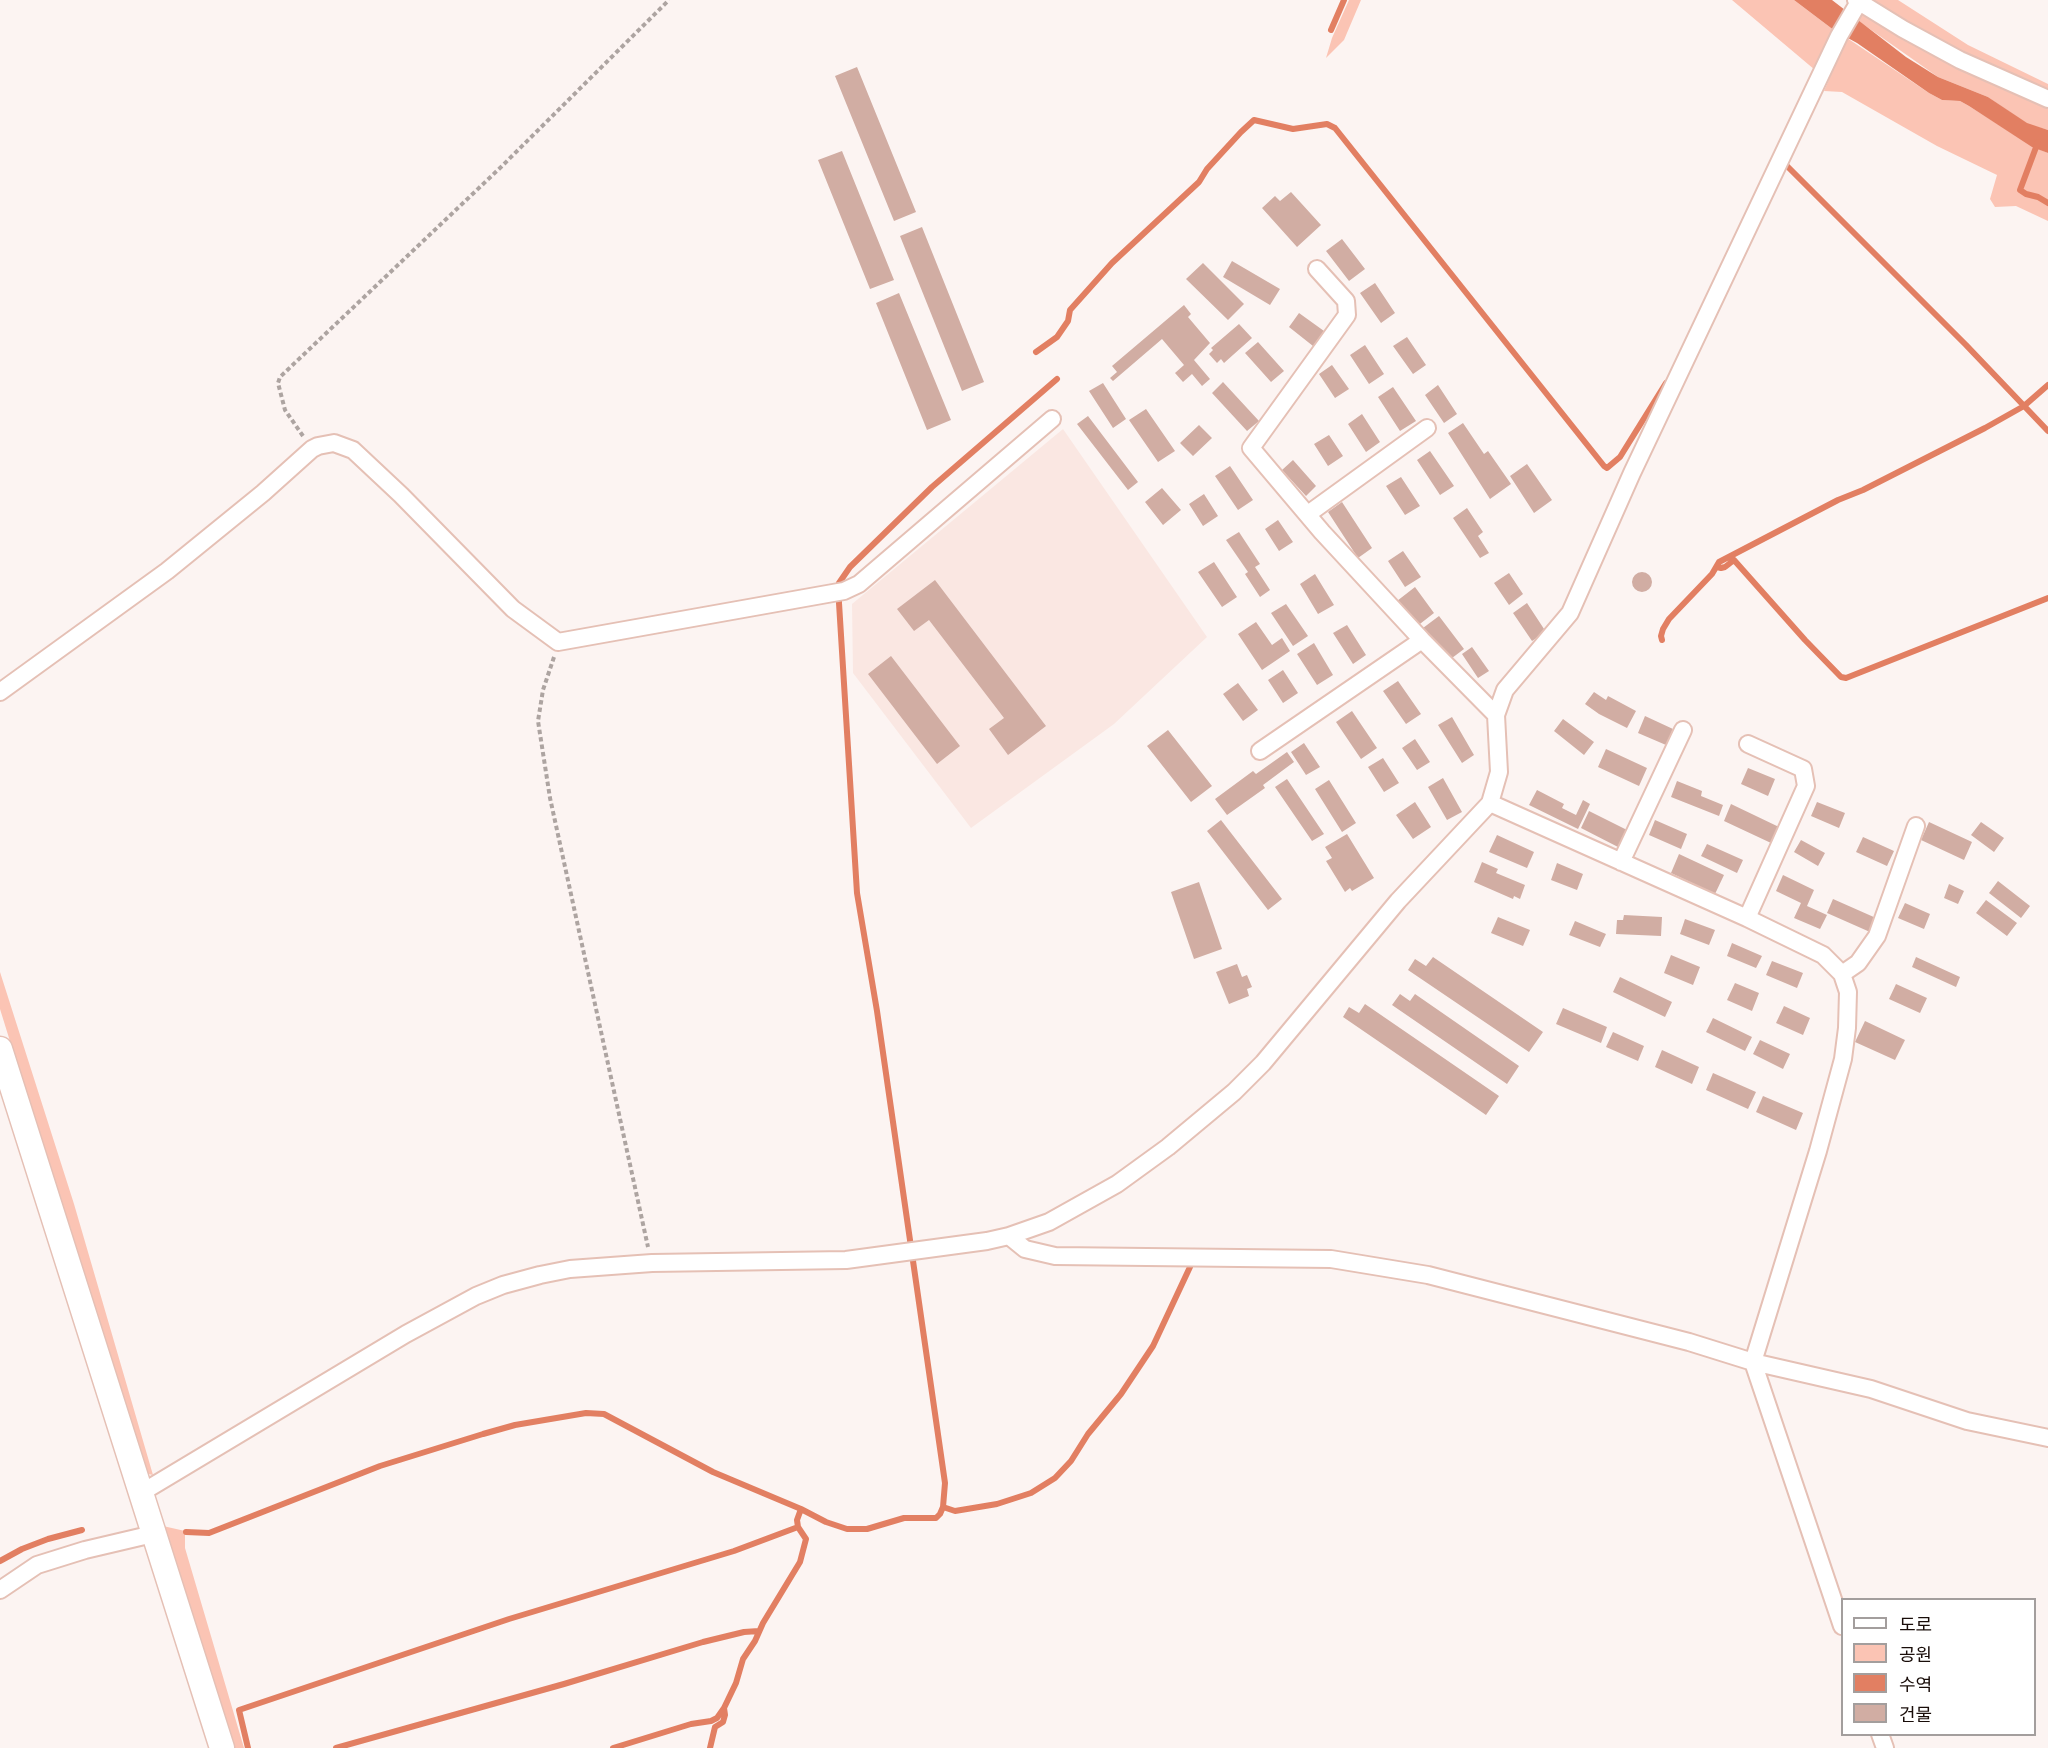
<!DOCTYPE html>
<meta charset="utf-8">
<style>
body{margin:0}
#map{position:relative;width:2048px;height:1748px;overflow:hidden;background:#fcf4f2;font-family:Barlow,"Noto Sans KR",sans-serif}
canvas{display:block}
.legend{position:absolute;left:1841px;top:1598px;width:195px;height:138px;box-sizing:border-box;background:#fff;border:2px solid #a39e9d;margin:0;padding:8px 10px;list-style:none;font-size:18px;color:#190d09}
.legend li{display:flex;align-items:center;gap:12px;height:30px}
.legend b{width:30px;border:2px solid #a39e9d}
</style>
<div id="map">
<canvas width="2048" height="1748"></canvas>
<ul class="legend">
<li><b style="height:8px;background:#fff"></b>도로</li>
<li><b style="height:16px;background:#fbc4b4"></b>공원</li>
<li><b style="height:16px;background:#e27f62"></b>수역</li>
<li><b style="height:16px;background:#d1ada3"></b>건물</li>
</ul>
</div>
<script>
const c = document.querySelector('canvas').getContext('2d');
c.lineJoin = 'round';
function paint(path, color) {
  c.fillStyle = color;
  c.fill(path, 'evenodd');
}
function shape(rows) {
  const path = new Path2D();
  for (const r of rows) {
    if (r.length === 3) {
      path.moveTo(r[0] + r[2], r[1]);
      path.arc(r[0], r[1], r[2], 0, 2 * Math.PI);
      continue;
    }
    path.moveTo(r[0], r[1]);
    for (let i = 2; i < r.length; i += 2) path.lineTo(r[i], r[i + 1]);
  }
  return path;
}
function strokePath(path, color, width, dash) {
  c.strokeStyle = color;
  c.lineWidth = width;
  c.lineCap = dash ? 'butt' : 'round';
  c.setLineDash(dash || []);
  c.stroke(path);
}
const built = shape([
 [1063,429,1207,637,1114,724,971,828,853,673,852,604]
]);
const green = shape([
 [1349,0,1361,0,1344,40,1326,58,1332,38],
 [1732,0,1794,0,1835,31,1815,70],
 [1872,0,1898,0,1968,45,2048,84,2048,130,2027,124,1988,97,1938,77,1857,20],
 [1847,38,1929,93,1942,100,1960,101,1969,106,2032,146,2048,153,2048,221,2016,206,1995,207,1990,199,1997,175,1937,146,1842,92,1824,91],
 [0,972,74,1204,153,1475,144,1473,0,1009],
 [163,1526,185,1531,185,1548,244,1748,233,1748]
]);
const water = shape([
 [1794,0,1832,0,1906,57,1938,77,1988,97,2027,123,2048,130,2048,153,2032,147,1969,106,1960,101,1942,100,1929,93,1857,43,1835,31]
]);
const stream = shape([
 [1331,30,1344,0],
 [2038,142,2020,190,2026,194,2038,197,2048,203],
 [1786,165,1966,345,2048,431],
 [1036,352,1057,337,1068,321,1070,310,1112,263,1199,182,1207,169,1241,132,1254,120,1293,129,1327,124,1335,128,1604,466,1607,468,1620,457,1666,383],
 [1717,567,1721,568,1725,567,1734,560,1805,640,1841,677,1846,678,2048,598],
 [1662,640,1661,636,1663,629,1669,619,1712,574,1719,562,1838,500,1863,490,1985,428,2024,406,2048,385],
 [943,1507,955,1511,997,1504,1031,1493,1055,1478,1071,1461,1088,1434,1121,1394,1153,1346,1190,1267],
 [186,1532,209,1533,380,1466,483,1434,515,1425,586,1413,604,1414,713,1472,801,1509,826,1522,847,1529,867,1529,904,1518,936,1518,940,1514,943,1507,945,1483,877,1011,857,893,839,603,839,583,850,567,932,487,1057,379],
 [0,1561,22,1549,48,1539,82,1530],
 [248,1748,239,1710,509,1619,734,1551,798,1527],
 [336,1748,564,1684,703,1642,744,1632,759,1631],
 [613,1748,691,1724,711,1721,717,1718,724,1708],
 [710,1748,715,1727,723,1722,725,1715,724,1708,736,1683,743,1659,755,1641,763,1623,800,1562,806,1539,798,1527,797,1520,801,1509]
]);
const building = shape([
 [857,67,916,212,894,221,835,76],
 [842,151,894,280,870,289,818,160],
 [1291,192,1321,225,1297,247,1262,208,1275,196,1280,201],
 [922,227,984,382,962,391,900,236],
 [1342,239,1365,269,1349,281,1326,251],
 [1232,261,1280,289,1270,305,1223,277],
 [1203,263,1244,304,1228,320,1186,279],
 [1375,283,1395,313,1381,323,1360,293],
 [899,293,951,420,927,430,876,303],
 [1184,305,1191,314,1188,317,1210,343,1194,360,1210,379,1202,386,1192,374,1183,382,1175,373,1184,365,1162,339,1113,381,1110,378,1117,372,1112,366],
 [1299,313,1324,331,1313,346,1289,327],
 [1239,324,1252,338,1224,363,1221,359,1217,363,1209,354,1213,350,1211,348],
 [1407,337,1426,365,1413,374,1393,346],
 [1258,342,1284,371,1271,382,1245,353],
 [1365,345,1384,374,1369,384,1350,355],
 [1332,365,1349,389,1335,398,1319,374],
 [1223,382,1259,421,1247,431,1212,393],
 [1103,383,1126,419,1113,428,1089,391],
 [1438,385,1457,414,1444,423,1425,395],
 [1393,387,1416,421,1400,431,1378,397],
 [1146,409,1175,451,1158,462,1129,420],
 [1362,414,1380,442,1366,452,1348,424],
 [1088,416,1138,482,1128,490,1077,424],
 [1463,423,1484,454,1488,451,1511,484,1490,499,1448,433],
 [1199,425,1212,438,1193,456,1180,443],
 [1329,435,1343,456,1328,466,1314,444],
 [1430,451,1454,486,1440,495,1417,460],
 [1293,460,1316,486,1306,496,1282,470],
 [1527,464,1552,500,1534,513,1510,476],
 [1230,466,1253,500,1238,510,1215,476],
 [1401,477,1420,506,1405,515,1386,486],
 [1162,488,1181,510,1163,525,1145,502],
 [1204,494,1218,516,1203,526,1189,504],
 [1342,502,1372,548,1358,558,1328,512],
 [1467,508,1483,532,1478,536,1489,553,1480,558,1453,518],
 [1278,520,1293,542,1279,551,1265,529],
 [1239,532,1260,564,1255,567,1270,590,1260,597,1245,574,1248,572,1226,540],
 [1403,551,1421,577,1405,587,1388,561],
 [1214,562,1237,597,1222,607,1198,572],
 [1642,582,10],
 [1509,573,1523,594,1509,605,1494,583],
 [1315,574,1334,605,1318,614,1300,584],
 [935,580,1046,726,1008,755,989,729,1004,718,929,620,914,631,897,609],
 [1415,587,1434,613,1416,627,1397,601],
 [1527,603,1546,632,1532,641,1513,613],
 [1286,604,1308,636,1293,646,1271,613],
 [1439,616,1464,649,1448,661,1423,628],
 [1256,622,1272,645,1282,638,1290,651,1262,670,1238,634],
 [1347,625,1366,655,1353,664,1333,633],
 [1314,643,1333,675,1317,685,1297,654],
 [1472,647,1489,671,1478,678,1462,654],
 [891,656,960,746,937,764,868,674],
 [1283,670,1298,693,1283,703,1268,680],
 [1398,681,1421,714,1406,724,1383,691],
 [1238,683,1258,710,1243,721,1223,694],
 [1594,692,1606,700,1608,696,1636,711,1627,728,1599,714,1585,704],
 [1352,711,1377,748,1361,759,1336,722],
 [1645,716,1673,729,1666,745,1638,733],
 [1452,717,1474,755,1462,763,1438,725],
 [1563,719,1594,742,1584,755,1554,731],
 [1168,730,1212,786,1191,802,1147,746],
 [1415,739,1430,762,1417,770,1402,748],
 [1304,743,1320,767,1306,775,1291,752],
 [1606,749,1647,768,1639,786,1598,767],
 [1287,752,1294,762,1263,785,1265,788,1227,815,1215,799,1253,771,1256,774],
 [1383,758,1399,783,1384,792,1368,767],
 [1748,768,1775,779,1768,796,1741,784],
 [1443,778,1462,812,1447,820,1428,787],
 [1287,779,1324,834,1312,841,1275,787],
 [1329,780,1356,823,1342,832,1315,789],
 [1677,781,1702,791,1701,796,1723,805,1719,816,1671,797],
 [1537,790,1564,804,1562,808,1576,815,1583,800,1590,804,1578,829,1529,805],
 [1415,802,1431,827,1413,839,1396,815],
 [1817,802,1845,813,1839,828,1811,816],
 [1731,804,1779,827,1771,843,1724,821],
 [1589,811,1627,830,1618,847,1581,828],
 [1221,820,1282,899,1268,910,1207,831],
 [1655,820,1687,834,1681,849,1649,835],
 [1929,822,1972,842,1964,860,1921,840],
 [1981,822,2004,838,1994,852,1971,835],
 [1347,834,1374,878,1352,891,1350,888,1345,892,1326,861,1332,858,1325,847],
 [1497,835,1534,852,1527,868,1489,852],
 [1863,837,1894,851,1887,866,1856,852],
 [1801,840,1825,853,1818,866,1794,852],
 [1707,844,1743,860,1737,873,1701,856],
 [1679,854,1724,875,1715,894,1671,873],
 [1482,862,1498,869,1496,873,1525,885,1520,899,1514,896,1513,899,1474,882],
 [1557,863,1583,874,1577,890,1551,880],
 [1783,875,1814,890,1807,906,1827,915,1820,929,1794,918,1801,903,1776,891],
 [1998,881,2030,906,2021,918,1989,893],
 [1199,882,1222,949,1194,959,1171,892],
 [1949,884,1964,891,1958,904,1944,898],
 [1833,899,1876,918,1870,932,1827,913],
 [1986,900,2017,923,2007,936,1976,913],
 [1905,903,1930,914,1924,929,1898,918],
 [1624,915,1662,917,1661,936,1616,934,1617,920,1623,920],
 [1498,917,1530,930,1523,946,1491,933],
 [1685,919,1715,930,1709,945,1680,934],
 [1575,921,1606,934,1600,947,1569,935],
 [1732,943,1762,956,1756,968,1727,956],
 [1671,955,1700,967,1693,985,1664,973],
 [1433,957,1543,1032,1529,1052,1408,970,1415,959,1426,966],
 [1916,957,1960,977,1956,987,1912,967],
 [1772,961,1803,973,1797,988,1766,975],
 [1237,964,1242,977,1247,975,1252,987,1247,989,1249,996,1229,1004,1216,972],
 [1620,977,1672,1002,1665,1017,1613,992],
 [1735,983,1759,993,1752,1011,1727,1000],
 [1896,984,1927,998,1920,1013,1889,999],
 [1400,994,1410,1001,1415,994,1519,1066,1507,1084,1392,1005],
 [1365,1004,1499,1096,1486,1115,1343,1017,1349,1007,1359,1013],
 [1784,1006,1810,1018,1803,1035,1776,1023],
 [1563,1008,1607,1027,1601,1043,1556,1024],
 [1713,1018,1752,1037,1745,1051,1706,1032],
 [1865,1021,1905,1040,1895,1060,1855,1042],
 [1613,1032,1644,1046,1638,1061,1606,1047],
 [1760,1040,1790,1054,1783,1069,1753,1054],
 [1662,1050,1699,1067,1692,1084,1655,1067],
 [1713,1073,1756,1092,1748,1109,1706,1090],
 [1763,1096,1803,1113,1796,1130,1756,1112]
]);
const path = shape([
 [303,436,285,410,278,383,280,377,501,167,669,0],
 [554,657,543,690,538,721,550,798,648,1247]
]);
const minor = shape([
 [1856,0,1903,29,1960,60,2048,99],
 [1317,269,1346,301,1347,315,1251,448,1322,532,1422,640,1496,715],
 [1308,514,1427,428],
 [0,692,167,571,263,493,312,449,318,446,334,443,353,450,401,495,513,609,558,642,844,591,859,584,1052,419],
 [1260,751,1422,640],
 [1490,803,1747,918,1823,955,1842,974,1848,992,1847,1028,1843,1059,1818,1151,1753,1362,1842,1626],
 [1621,862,1683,730],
 [1747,918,1806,786,1803,769,1748,744],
 [1842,974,1858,963,1877,936,1916,826],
 [1009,1236,1025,1249,1055,1256,1331,1259,1428,1275,1689,1342,1753,1362,1871,1389,1967,1421,2048,1438],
 [141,1493,406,1334,476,1296,503,1285,540,1275,570,1269,652,1263,846,1260,987,1241,1009,1236,1049,1222,1117,1184,1168,1147,1234,1092,1263,1063,1398,901,1490,803,1499,772,1496,715,1505,690,1570,613,1632,473,1839,36,1860,0],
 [0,1590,37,1565,85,1550,153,1534],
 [1880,1734,1885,1748]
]);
const secondary = shape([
 [0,1049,222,1748]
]);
paint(built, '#fae7e2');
paint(green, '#fbc4b4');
paint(water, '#e27f62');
strokePath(stream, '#e27f62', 6);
paint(building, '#d1ada3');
strokePath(minor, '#e5c0b5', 20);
strokePath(secondary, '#e5c0b5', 27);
strokePath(path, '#ada4a1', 4, [4.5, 3]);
strokePath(minor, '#fff', 16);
strokePath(secondary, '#fff', 24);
</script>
